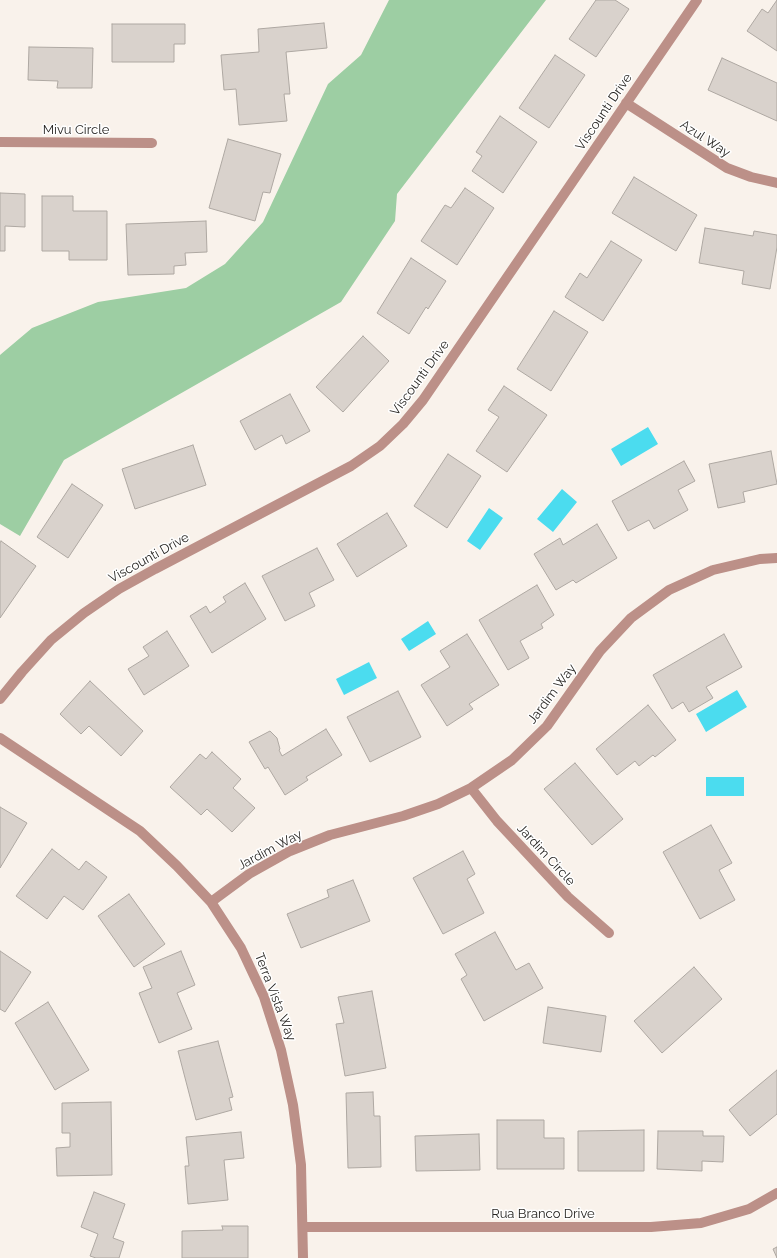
<!DOCTYPE html>
<style>
body{margin:0}
canvas{display:block;background:#f9f2eb}
</style>
<canvas width="777" height="1258"></canvas>
<script>
const c = document.querySelector('canvas').getContext('2d');
c.lineJoin = 'round';
function paint(path, color) {
  c.fillStyle = color;
  c.fill(path, 'evenodd');
}
function shape(rows) {
  const path = new Path2D();
  for (const r of rows) {
    path.moveTo(r[0], r[1]);
    for (let i = 2; i < r.length; i += 2) path.lineTo(r[i], r[i + 1]);
  }
  return path;
}
function strokePath(path, color, width, dash) {
  c.strokeStyle = color;
  c.lineWidth = width;
  c.lineCap = dash ? 'butt' : 'round';
  c.setLineDash(dash || []);
  c.stroke(path);
}
function write(font, color, halo, rows, align = 'center') {
  c.font = font + ' Raleway,sans-serif';
  c.lineWidth = 3;
  c.setLineDash([]);
  c.textBaseline = 'middle';
  c.strokeStyle = halo;
  c.fillStyle = color;
  for (const [text, x, y, turn = 0] of rows) {
    c.save();
    c.translate(x, y);
    c.rotate((+turn || 0) * Math.PI / 180);
    c.textAlign = isNaN(turn) ? turn : align;
    if (halo) c.strokeText(text, 0, 0);
    c.fillText(text, 0, 0);
    c.restore();
  }
}
const green = shape([
 [389,0,546,0,397,194,395,221,341,302,64,460,20,536,0,524,0,355,32,328,98,302,186,288,225,264,263,222,328,84,361,55]
]);
const water = shape([
 [648,427,658,444,621,466,611,449],
 [562,489,577,502,553,532,537,519],
 [489,508,503,518,480,550,467,541],
 [428,621,436,634,409,651,401,639],
 [369,662,377,678,344,695,336,679],
 [737,690,747,707,706,732,696,714],
 [706,777,744,777,744,796,706,796]
]);
const building = shape([
 [596,0,615,0,629,9,596,57,569,39,596,0],
 [777,0,777,51,747,31,762,9,768,13,777,0],
 [324,23,327,48,286,52,290,94,284,94,287,121,239,125,236,89,224,90,221,55,259,52,258,29,324,23],
 [112,24,185,24,185,44,174,44,174,62,112,62,112,24],
 [29,47,93,48,92,88,57,88,58,81,28,80,29,47],
 [555,55,585,75,549,128,519,108,555,55],
 [722,58,777,83,777,121,708,90,722,58],
 [500,116,537,142,503,193,472,171,482,156,476,152,500,116],
 [228,139,281,154,270,193,263,192,255,221,209,208,228,139],
 [634,177,697,215,676,251,612,213,634,177],
 [465,188,494,208,457,265,421,241,445,205,451,208,465,188],
 [0,193,25,194,25,227,5,226,5,251,0,251,0,193],
 [42,196,73,196,73,211,107,211,107,260,69,260,69,251,42,251,42,196],
 [206,221,207,252,185,253,186,265,174,266,174,274,128,275,126,224,206,221],
 [705,228,753,236,754,231,777,235,777,247,770,289,742,284,744,271,699,263,705,228],
 [611,241,642,260,603,321,565,297,580,273,587,278,611,241],
 [411,258,446,281,428,309,426,307,409,334,377,313,411,258],
 [554,311,588,332,551,391,517,369,554,311],
 [363,336,389,361,343,412,316,387,363,336],
 [504,386,547,415,507,472,476,451,499,417,488,410,504,386],
 [290,394,310,431,286,444,282,435,255,450,240,421,290,394],
 [193,445,206,485,135,509,122,469,193,445],
 [771,451,777,484,743,492,745,502,718,508,709,464,771,451],
 [448,454,481,476,447,528,414,506,448,454],
 [684,461,695,481,678,490,688,510,654,529,649,520,628,531,612,501,684,461],
 [72,484,103,505,68,558,37,537,72,484],
 [387,513,407,546,357,577,337,544,387,513],
 [597,524,617,558,576,583,573,580,556,590,534,554,560,538,563,545,597,524],
 [1,541,36,566,0,618,0,543,1,541],
 [317,548,334,580,309,593,315,606,285,621,262,576,317,548],
 [245,583,266,619,212,653,190,616,206,606,210,613,226,602,223,597,245,583],
 [537,585,554,615,541,624,543,628,520,641,529,658,508,670,479,620,537,585],
 [167,631,189,666,144,695,128,669,149,656,143,647,167,631],
 [467,634,499,685,469,704,473,709,447,726,421,685,450,667,440,651,467,634],
 [724,634,742,667,706,687,713,698,689,712,683,702,672,709,653,675,724,634],
 [90,681,143,731,121,756,89,726,81,734,60,714,90,681],
 [398,691,421,737,370,762,347,717,398,691],
 [648,705,676,740,655,757,653,755,639,766,635,761,617,775,596,749,648,705],
 [326,729,342,755,306,777,308,780,285,795,268,767,265,769,249,742,270,731,277,738,280,749,279,750,282,756,326,729],
 [212,752,241,779,233,788,255,808,232,832,207,809,201,815,170,787,200,754,206,759,212,752],
 [575,763,623,819,592,845,544,789,575,763],
 [0,807,27,823,0,868,0,807],
 [711,825,732,863,719,870,735,900,700,919,663,852,711,825],
 [52,849,79,870,86,861,107,877,83,910,64,896,47,919,16,896,52,849],
 [463,851,475,874,467,879,484,913,443,934,413,878,463,851],
 [353,880,370,921,301,948,287,914,329,897,327,890,353,880],
 [129,894,165,944,134,967,98,916,129,894],
 [495,932,516,970,529,963,543,988,484,1021,461,979,467,975,455,954,495,932],
 [0,951,31,972,5,1012,0,1009,0,951],
 [181,951,195,985,177,993,192,1029,159,1043,139,993,152,988,143,967,181,951],
 [694,967,722,999,662,1053,634,1021,694,967],
 [372,991,386,1068,345,1076,336,1024,344,1023,338,997,372,991],
 [48,1002,89,1070,55,1090,15,1023,48,1002],
 [548,1007,606,1016,601,1052,543,1043,548,1007],
 [218,1041,233,1097,229,1098,232,1110,196,1120,178,1051,218,1041],
 [777,1070,777,1114,750,1136,729,1110,777,1070],
 [373,1092,374,1116,380,1116,381,1167,348,1168,346,1093,373,1092],
 [111,1102,112,1175,57,1176,56,1148,70,1147,70,1133,62,1133,62,1103,111,1102],
 [497,1120,544,1120,544,1138,564,1138,564,1169,497,1169,497,1120],
 [644,1130,644,1171,578,1171,578,1131,644,1130],
 [658,1131,703,1131,703,1136,724,1136,723,1162,702,1161,702,1171,657,1169,658,1131],
 [241,1132,244,1158,224,1160,228,1200,188,1204,185,1166,189,1166,186,1137,241,1132],
 [479,1134,480,1170,416,1171,415,1136,479,1134],
 [94,1192,125,1204,113,1238,124,1242,119,1258,96,1258,90,1256,98,1234,81,1227,94,1192],
 [222,1226,248,1226,248,1258,182,1258,182,1231,223,1230,222,1226],
 [777,1247,777,1258,773,1249,777,1247]
]);
const minor = shape([
 [626,103,727,168,751,177,777,183],
 [0,142,152,143],
 [0,699,22,672,51,640,84,613,119,589,155,569,351,466,380,446,403,424,423,400,697,0],
 [0,738,140,831,177,866,211,902,241,948,264,997,281,1050,293,1105,301,1165,303,1258],
 [471,788,497,821,568,897,609,933],
 [211,902,249,874,290,851,330,835,403,816,438,804,471,788,512,760,547,726,600,651,631,618,669,590,713,570,760,559,777,558],
 [303,1227,651,1227,701,1223,749,1209,777,1193]
]);
const streetNames = [
 ["Viscounti Drive",604,112,-56],
 ["Mivu Circle",76,130],
 ["Azul Way",705,139,33],
 ["Viscounti Drive",420,378,-54],
 ["Viscounti Drive",149,558,-29],
 ["Jardim Way",552,694,-53],
 ["Jardim Way",270,850,-28],
 ["Jardim Circle",546,855,47],
 ["Terra Vista Way",275,997,69],
 ["Rua Branco Drive",543,1214]
];
paint(green, '#9dcea3');
paint(water, '#4bdcef');
paint(building, '#d9d2cc');
strokePath(building, '#aea8a2', 1);
strokePath(minor, '#bc9088', 10);
write('13px', '#282623', '#fff', streetNames);
</script>
